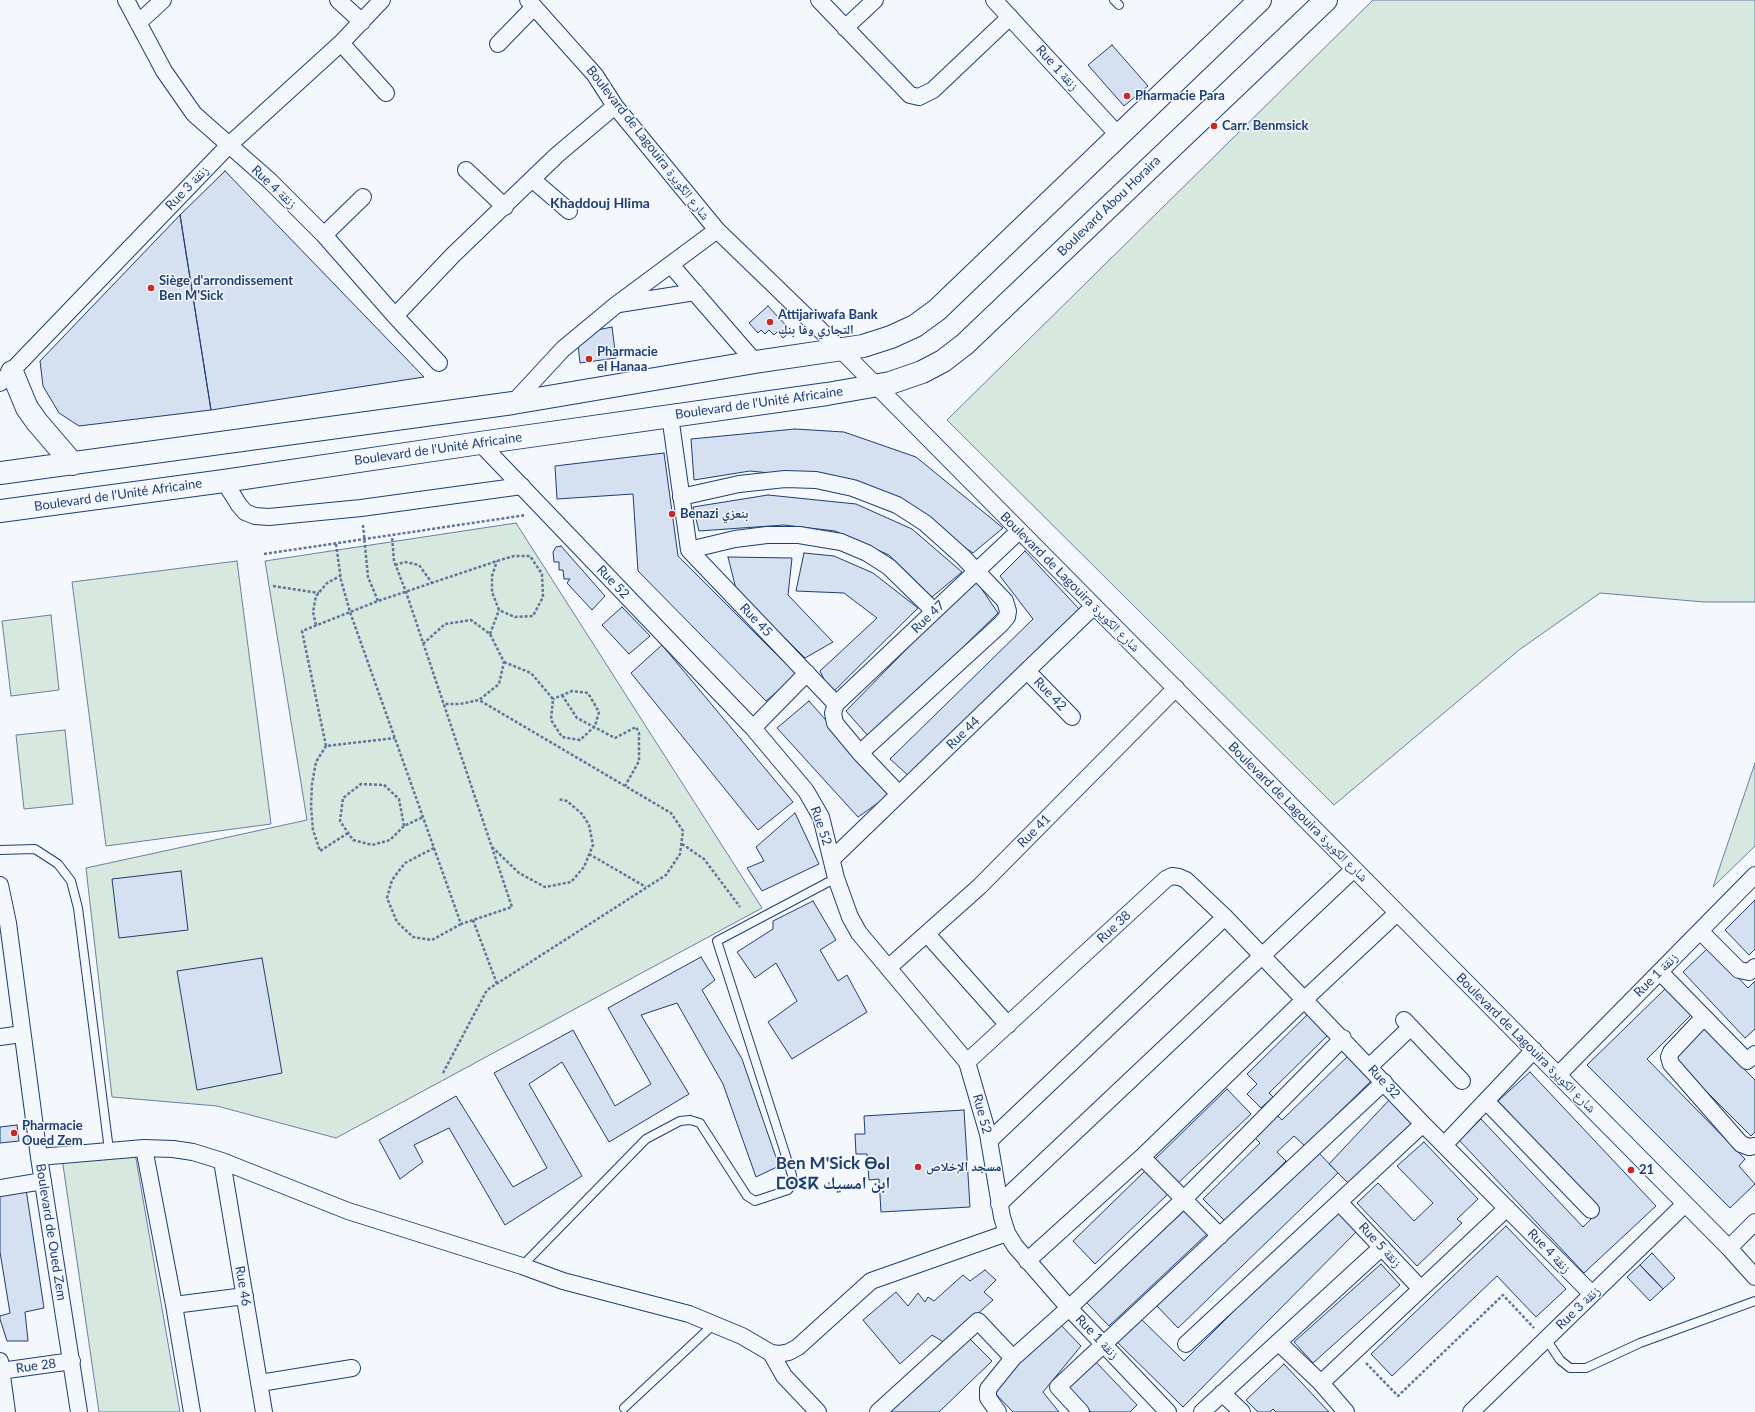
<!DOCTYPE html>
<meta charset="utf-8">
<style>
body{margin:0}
canvas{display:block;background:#f4f7fb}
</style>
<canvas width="1755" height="1412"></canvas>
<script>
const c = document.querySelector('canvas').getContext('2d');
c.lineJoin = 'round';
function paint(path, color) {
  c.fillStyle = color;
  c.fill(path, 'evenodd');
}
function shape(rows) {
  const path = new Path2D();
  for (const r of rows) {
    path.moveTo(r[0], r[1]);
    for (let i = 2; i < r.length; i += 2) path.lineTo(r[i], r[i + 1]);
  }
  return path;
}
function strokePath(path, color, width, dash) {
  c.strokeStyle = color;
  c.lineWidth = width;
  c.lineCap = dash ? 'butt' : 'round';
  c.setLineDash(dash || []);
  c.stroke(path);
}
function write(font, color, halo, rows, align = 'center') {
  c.font = font + ' Lato,"Noto Naskh Arabic","Noto Sans Tifinagh",sans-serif';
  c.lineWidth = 3;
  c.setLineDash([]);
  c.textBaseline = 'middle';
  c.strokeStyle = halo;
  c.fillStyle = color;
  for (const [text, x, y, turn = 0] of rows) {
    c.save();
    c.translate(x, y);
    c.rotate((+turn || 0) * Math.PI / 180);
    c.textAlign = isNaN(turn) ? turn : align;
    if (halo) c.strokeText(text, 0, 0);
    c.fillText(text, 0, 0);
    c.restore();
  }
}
const green = shape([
 [1373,0,1755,0,1755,602,1704,602,1600,593,1519,650,1334,805,947,420,1373,0],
 [516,523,762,908,336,1138,217,1106,112,1097,86,868,307,820,265,561,516,523],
 [237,561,271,824,106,846,72,582,237,561],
 [51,615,59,690,11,696,2,621,51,615],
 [65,730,73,804,24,809,16,735,65,730],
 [1755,763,1755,846,1713,887,1755,763],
 [135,1153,180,1412,99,1412,62,1158,135,1153]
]);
const building = shape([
 [1112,45,1148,86,1124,106,1088,65,1112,45],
 [225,171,424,377,211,410,180,215,225,171],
 [180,215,211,410,79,426,59,413,43,386,40,361,180,215],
 [768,306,791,331,783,338,777,332,774,335,769,330,765,334,761,330,758,333,749,323,768,306],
 [612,327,616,358,580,363,578,345,597,330,612,327],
 [795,429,844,432,916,457,1003,528,973,553,904,507,840,480,750,471,694,480,691,439,795,429],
 [664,453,678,556,797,675,766,701,638,571,633,494,557,499,555,466,664,453],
 [768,495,856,504,912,529,962,572,932,597,889,555,835,531,784,525,699,531,693,507,768,495],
 [561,546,605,596,592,610,567,583,570,579,564,579,563,570,559,570,559,562,554,562,553,552,556,547,561,546],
 [1025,551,1080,610,910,777,890,759,1033,619,1000,576,1025,551],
 [804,553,834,556,873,573,918,608,831,694,820,671,877,618,844,593,796,591,804,553],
 [728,557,792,558,788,595,833,642,805,658,736,589,728,557],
 [975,579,998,613,870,738,846,711,975,579],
 [622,607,650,636,629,654,602,625,622,607],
 [662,645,793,802,758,830,631,673,662,645],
 [809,701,891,794,858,817,777,728,809,701],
 [795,813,819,864,762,891,747,868,764,861,756,847,795,813],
 [181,871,188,930,119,938,112,879,181,871],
 [1755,900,1755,949,1749,955,1725,930,1755,900],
 [813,901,836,940,820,950,838,981,847,975,867,1012,792,1059,768,1022,797,1001,776,963,755,978,737,952,773,929,773,921,813,901],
 [1709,947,1748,988,1755,981,1755,1029,1745,1038,1683,972,1709,947],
 [701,957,715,980,702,990,742,1059,779,1166,756,1177,723,1084,677,1003,641,1015,689,1094,609,1142,562,1062,529,1084,582,1176,505,1225,449,1128,414,1145,423,1162,400,1179,379,1140,456,1096,513,1187,547,1168,494,1073,573,1030,615,1106,651,1084,608,1008,701,957],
 [262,958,282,1073,197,1090,177,971,262,958],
 [1665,989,1691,1015,1647,1059,1745,1159,1739,1166,1755,1184,1730,1208,1587,1065,1665,989],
 [1310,1012,1330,1033,1269,1093,1273,1097,1261,1108,1247,1094,1257,1084,1247,1074,1310,1012],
 [1703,1028,1755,1080,1755,1132,1751,1136,1673,1058,1703,1028],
 [1348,1056,1372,1080,1305,1146,1294,1136,1277,1152,1286,1161,1225,1221,1203,1199,1260,1143,1252,1135,1275,1113,1282,1120,1348,1056],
 [1530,1072,1656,1206,1584,1273,1459,1140,1481,1119,1583,1227,1600,1210,1498,1101,1530,1072],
 [1227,1089,1251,1114,1176,1185,1153,1161,1227,1089],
 [1392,1097,1417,1126,1348,1183,1329,1164,1392,1097],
 [964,1110,970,1207,881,1212,879,1179,869,1180,867,1154,856,1154,855,1134,865,1134,864,1116,964,1110],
 [17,1125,19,1141,0,1143,0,1127,17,1125],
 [1424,1142,1478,1199,1457,1219,1462,1223,1417,1266,1357,1203,1378,1183,1414,1221,1433,1203,1397,1166,1424,1142],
 [1317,1151,1338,1173,1178,1328,1157,1306,1317,1151],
 [1146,1170,1169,1193,1095,1264,1073,1241,1146,1170],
 [26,1189,44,1308,25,1312,28,1341,7,1341,0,1319,0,1316,10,1313,0,1252,0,1193,26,1189],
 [1338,1207,1360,1228,1183,1407,1116,1341,1139,1317,1184,1361,1338,1207],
 [1186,1209,1208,1233,1109,1326,1086,1302,1186,1209],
 [1506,1226,1566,1289,1536,1317,1497,1276,1392,1376,1371,1354,1506,1226],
 [1652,1253,1675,1278,1663,1289,1640,1265,1652,1253],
 [1381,1264,1400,1285,1313,1363,1294,1342,1381,1264],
 [1640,1265,1663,1289,1650,1301,1627,1277,1640,1265],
 [985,1270,996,1280,984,1292,993,1300,945,1343,932,1335,900,1364,863,1320,896,1292,908,1306,918,1293,925,1302,928,1297,934,1301,963,1275,970,1281,985,1270],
 [1058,1322,1081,1346,1043,1392,1059,1412,1013,1412,993,1391,1058,1322],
 [967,1336,992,1361,939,1412,880,1412,967,1336],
 [1094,1360,1137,1405,1130,1412,1091,1412,1065,1387,1094,1360],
 [1284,1364,1329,1412,1276,1412,1273,1409,1270,1412,1258,1412,1246,1400,1284,1364]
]);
const path = shape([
 [363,525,368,577,378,601],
 [336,544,341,580,350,612,461,924,512,907,406,592,394,561,392,536],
 [264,554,526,515],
 [395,565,405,562,419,565,432,583],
 [273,586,319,593],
 [316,625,313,612,316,596,327,583,340,576],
 [490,634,499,610],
 [423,644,445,624,471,620,490,634,504,662,499,684,479,700,460,704,443,704],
 [504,662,531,673,553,699,551,720,562,737,580,740,595,726,599,712,588,693,572,691,553,699],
 [562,695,577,718,615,738,636,727,639,733,639,761,625,786],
 [326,746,302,631,378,601,497,561,514,556,530,556,542,574,543,597,533,616,515,617,499,610,492,592,492,576,497,561],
 [404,826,399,799,384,785,361,784,343,798,340,821,353,840,372,845,390,840,404,826,423,817],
 [348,833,320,851,313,830,311,806,312,784,316,762,326,746,395,738],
 [682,844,704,859,740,907],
 [492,847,519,873,545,887,571,882,584,867,593,845,589,825,582,814,567,801,558,799],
 [434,848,405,863,392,880,387,898,397,922,413,937,432,940,461,924],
 [589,854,646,887],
 [473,920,497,984],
 [443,1073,487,990,666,875,680,854,683,831,671,813,479,700],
 [1366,1363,1398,1396,1503,1295,1534,1328]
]);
const lane = shape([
 [1114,0,1119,5],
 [0,850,35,849,58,864,71,881,78,908,109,1150],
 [522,1266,646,1139,680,1121,690,1120,700,1123,747,1196,755,1201,788,1190,793,1183,792,1175,717,941,836,878],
 [1546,1339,1560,1360,1570,1368,1586,1368,1640,1343,1755,1301],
 [624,1408,714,1324]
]);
const street = shape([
 [126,0,164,71,194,114,270,181,324,235,395,316,439,363],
 [338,0,362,22],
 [528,0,595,75,615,106,717,230,840,349,1729,1248,1755,1277],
 [819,0,910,95,919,97,933,90,1010,17],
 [994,0,1119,136],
 [138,23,163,0],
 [845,28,875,0],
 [341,43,386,93],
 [498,44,534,7],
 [466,170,505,207],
 [533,180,569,211],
 [324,235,363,197],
 [671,265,755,362],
 [619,304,695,292],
 [395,316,453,255,557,155,615,106],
 [0,383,229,145,341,43,382,0],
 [513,403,563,349,616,305,717,230],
 [670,416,689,550,836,704,833,713,835,723,860,753,899,794],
 [480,443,753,728,806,791,821,817,836,878,850,917,859,933,967,1062,988,1134,1002,1217,1007,1233,1015,1246,1069,1308,1168,1412],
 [224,481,239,505,245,512,255,516,269,517,361,508,522,486],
 [681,497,739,484,785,479,816,480,853,488,897,505,925,523,963,557,1005,601,1008,611,1007,617,1001,624,860,753],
 [689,550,735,539,767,535,799,535,841,542,867,553,889,567,934,611],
 [1027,671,1072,717],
 [836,704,1019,531],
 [753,728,807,673],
 [832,859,1094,606],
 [0,885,8,923,39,1157,79,1412],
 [1700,931,1739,970,1749,972,1755,967],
 [927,934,1008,1025],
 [888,968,980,886,1176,688],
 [1660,972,1747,1061,1755,1054],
 [1704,1017,1671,1052,1669,1057,1671,1064,1741,1144,1749,1147,1755,1146],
 [1404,1020,1462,1081],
 [0,1037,22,1034],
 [967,1062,1166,879,1172,876,1179,877,1186,880,1225,917,1423,1124,1592,1294],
 [1369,1067,1411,1027],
 [1558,1075,1755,875],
 [1486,1101,1591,1210],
 [989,1141,1225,917],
 [1444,1145,1534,1050],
 [144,1148,174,1305,192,1412],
 [39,1157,144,1148,173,1149,193,1152,222,1161,348,1211,522,1266,563,1281,689,1314,742,1336,771,1353,779,1354,789,1352,798,1347,871,1281,1007,1233],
 [1142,1157,1220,1236],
 [222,1161,264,1412],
 [0,1188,43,1181],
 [1339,1202,1421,1289],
 [999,1204,1354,869],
 [1729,1248,1755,1222],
 [1027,1261,1142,1157,1305,999,1397,913],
 [174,1305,245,1296],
 [1278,1342,1321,1383,1346,1412],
 [1186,1344,1423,1124],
 [771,1353,784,1376,818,1412],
 [0,1361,7,1412],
 [0,1371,72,1361],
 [260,1383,352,1368],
 [1321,1383,1507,1208],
 [1222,1393,1242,1412],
 [878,1412,978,1321,1013,1358],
 [998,1412,988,1398,988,1389,1013,1358,1069,1308,1184,1199,1343,1038],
 [1081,1412,1058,1387,1384,1082],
 [1202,1412,1382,1247],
 [1471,1412,1685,1204]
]);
const secondary = shape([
 [12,372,27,408,37,422,73,464],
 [0,473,513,403,755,362,863,346,891,337,915,326,937,310,1260,0],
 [0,511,224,481,480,443,827,394,890,383,922,372,943,361,965,344,1326,0]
]);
const markers = [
 [1127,96,4,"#c62828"],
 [1214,126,4,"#c62828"],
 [151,288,4,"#c62828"],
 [770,322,4,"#c62828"],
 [589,359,4,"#c62828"],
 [672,514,4,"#c62828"],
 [14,1133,4,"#c62828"],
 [918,1167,4,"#c62828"],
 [1631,1170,4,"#c62828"]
];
const streetNames = [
 ["Rue 1 زنقة",1057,68,48],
 ["Boulevard de Lagouira شارع الڭويرة",648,143,52],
 ["Rue 4 زنقة",274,187,43],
 ["Rue 3 زنقة",187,188,-46],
 ["Boulevard Abou Horaira",1109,206,-44],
 ["Boulevard de l'Unité Africaine",759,403,-8],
 ["Boulevard de l'Unité Africaine",438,449,-8],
 ["Boulevard de l'Unité Africaine",118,495,-8],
 ["Rue 52",613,582,46],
 ["Boulevard de Lagouira شارع الكويرة",1070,582,45],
 ["Rue 47",928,617,-44],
 ["Rue 45",756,620,46],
 ["Rue 42",1050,694,46],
 ["Rue 44",963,733,-44],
 ["Boulevard de Lagouira شارع الكويرة",1298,812,45],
 ["Rue 52",821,826,71],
 ["Rue 41",1034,831,-45],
 ["Rue 38",1114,927,-43],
 ["Rue 1 زنقة",1656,975,-45],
 ["Boulevard de Lagouira شارع الكويرة",1526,1043,45],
 ["Rue 32",1384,1082,47],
 ["Rue 52",982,1114,75],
 ["Boulevard de Oued Zem",51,1232,81],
 ["Rue 5 زنقة",1380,1245,47],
 ["Rue 4 زنقة",1549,1251,46],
 ["Rue 46",243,1286,80],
 ["Rue 3 زنقة",1578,1308,-44],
 ["Rue 1 زنقة",1097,1337,46],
 ["Rue 28",36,1366,-8]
];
const poiNames = [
 ["Pharmacie Para",1135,96],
 ["Carr. Benmsick",1222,126],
 ["Siège d'arrondissement",159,281],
 ["Ben M'Sick",159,296],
 ["Attijariwafa Bank",778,315],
 ["التجاري وفا بنك",778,330],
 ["Pharmacie",597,352],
 ["el Hanaa",597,367],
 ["Benazi بنعزي",680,514],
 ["Pharmacie",22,1126],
 ["Oued Zem",22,1141],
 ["مسجد الإخلاص",926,1167],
 ["21",1639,1170]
];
const neighbourhoodNames = [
 ["Khaddouj Hlima",600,203]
];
const districtNames = [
 ["Ben M'Sick ⴱⴰⵏ",833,1164],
 ["ⵎⵙⵉⴽ ابن امسيك",833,1184]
];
paint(green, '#d7e8df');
strokePath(green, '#687fa3', 1);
paint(building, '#d5e0f0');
strokePath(building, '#1d3f73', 1);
strokePath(lane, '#1d3f73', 10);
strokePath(street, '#1d3f73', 18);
strokePath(secondary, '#1d3f73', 24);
strokePath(path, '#5e769c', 2.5, [3, 2]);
strokePath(lane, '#f4f7fb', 8);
strokePath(street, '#f4f7fb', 16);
strokePath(secondary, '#f4f7fb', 22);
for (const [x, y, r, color] of markers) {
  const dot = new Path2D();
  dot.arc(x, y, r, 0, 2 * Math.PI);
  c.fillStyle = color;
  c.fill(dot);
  strokePath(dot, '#f4f7fb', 1.5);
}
write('13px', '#1d3f73', '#f4f7fb', streetNames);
write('bold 13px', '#1d3f73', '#f4f7fb', poiNames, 'left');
write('bold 14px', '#1d3f73', '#f4f7fb', neighbourhoodNames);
write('bold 17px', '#1d3f73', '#f4f7fb', districtNames);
</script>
